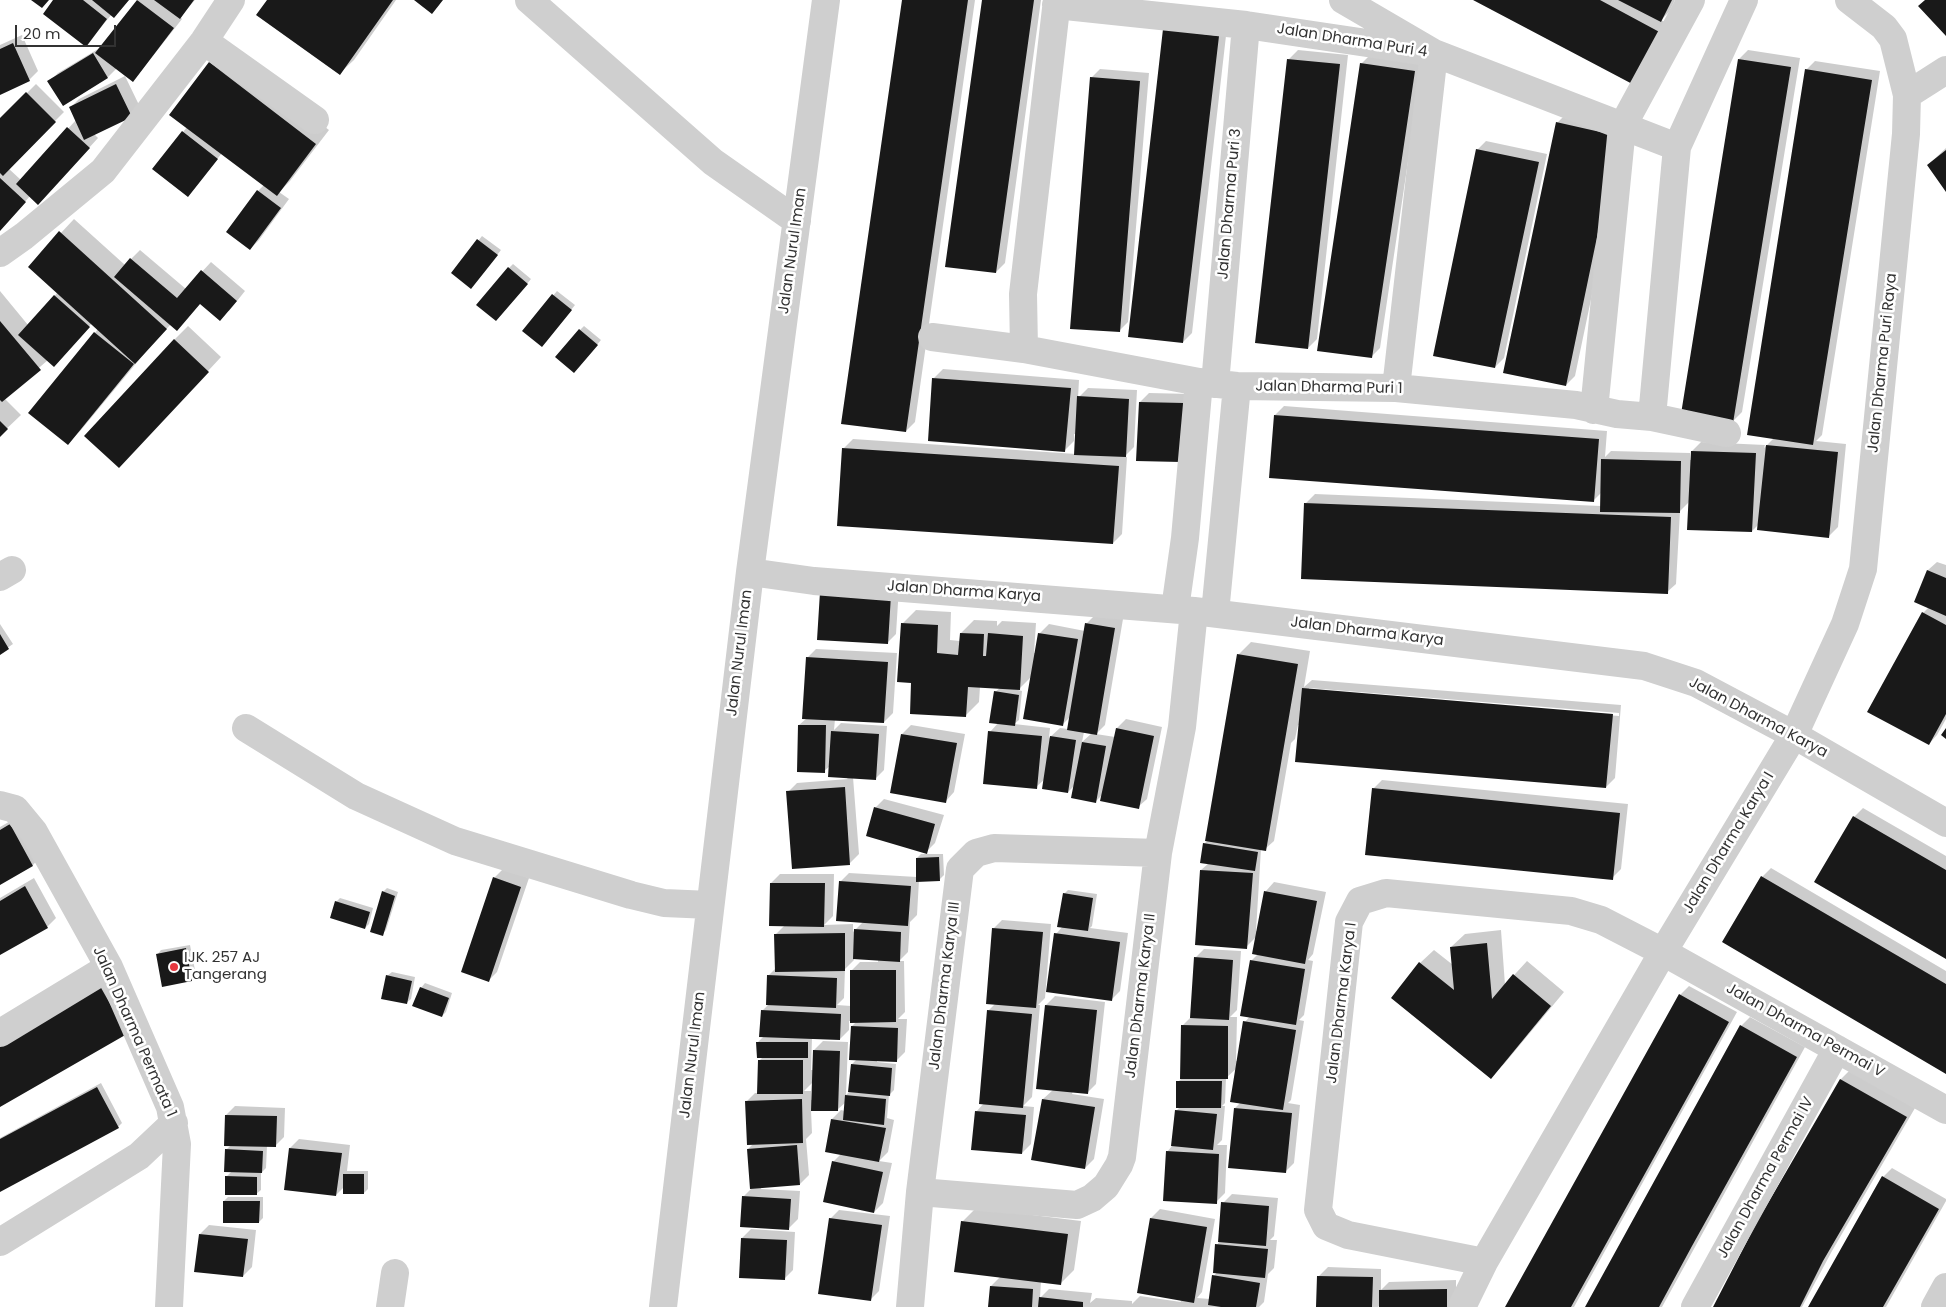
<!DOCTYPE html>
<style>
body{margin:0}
#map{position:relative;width:1946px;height:1307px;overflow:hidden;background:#fff;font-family:Poppins,sans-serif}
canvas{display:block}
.scale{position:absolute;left:15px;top:25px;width:101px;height:22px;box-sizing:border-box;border:2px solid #323232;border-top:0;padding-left:6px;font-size:15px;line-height:18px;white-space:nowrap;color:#323232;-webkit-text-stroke:4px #fff;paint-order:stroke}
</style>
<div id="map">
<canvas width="1946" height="1307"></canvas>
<div class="scale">20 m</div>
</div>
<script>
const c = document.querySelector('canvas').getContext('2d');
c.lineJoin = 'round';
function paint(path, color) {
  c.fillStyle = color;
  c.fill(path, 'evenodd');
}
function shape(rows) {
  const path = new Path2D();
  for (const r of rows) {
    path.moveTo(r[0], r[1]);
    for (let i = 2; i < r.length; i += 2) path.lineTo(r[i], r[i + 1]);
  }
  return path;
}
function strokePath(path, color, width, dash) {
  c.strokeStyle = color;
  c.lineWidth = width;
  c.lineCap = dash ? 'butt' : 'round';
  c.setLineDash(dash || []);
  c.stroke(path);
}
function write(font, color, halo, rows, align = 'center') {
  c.font = font + ' Poppins,sans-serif';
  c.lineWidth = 5;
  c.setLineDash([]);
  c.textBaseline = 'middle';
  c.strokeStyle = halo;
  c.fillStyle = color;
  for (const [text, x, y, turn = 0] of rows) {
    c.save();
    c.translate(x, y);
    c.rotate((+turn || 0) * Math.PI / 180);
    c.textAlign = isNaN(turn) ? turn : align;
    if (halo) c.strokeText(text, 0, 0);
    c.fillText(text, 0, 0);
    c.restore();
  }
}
const shadow = shape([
 [55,0,129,0,114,16,112,14,86,45],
 [138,0,195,0,180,17,182,19,141,71,132,80,117,68,108,77,49,82,58,73,103,46],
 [268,0,396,0,354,60,340,73],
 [903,0,975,0,915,422,906,431],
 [983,0,1041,0,1005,263,996,272],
 [1476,0,1675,0,1669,12,1661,20,1673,26,1646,77],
 [1227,27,1192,333,1183,342,1164,30],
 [22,35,38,71,29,80,0,94,0,45],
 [223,50,329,130,290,181,279,192,289,199,259,240,250,249,258,191,264,185,222,153,196,186,154,169,187,127,209,63],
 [1298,50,1348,55,1317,339,1308,348,1289,59],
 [1748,50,1800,58,1742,412,1733,421,1739,59],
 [1370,55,1423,62,1380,348,1371,357,1361,64],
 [1815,61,1880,71,1822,435,1816,441,1846,444,1838,527,1829,536,1759,524,1752,531,1690,501,1680,511,1676,584,1667,592,1306,503,1315,494,1601,506,1601,493,1593,501,1275,415,1284,406,1607,431,1605,457,1611,451,1690,453,1690,460,1692,460,1692,451,1701,442,1765,445,1764,448,1774,438,1806,70],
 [1100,69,1149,73,1128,322,1119,331,1091,78],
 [125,76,140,107,131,116,94,134,98,138,47,194,30,196,0,230,0,120,36,84,64,112,8,168,21,180,76,120,70,108,79,99],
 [1566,114,1627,127,1575,376,1566,385,1557,123],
 [1486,141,1547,154,1504,358,1495,367,1477,150],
 [1946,148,1946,189,1928,165],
 [74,219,125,265,140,250,186,289,211,262,245,291,229,311,201,303,171,324,148,349,81,430,68,444,30,413,98,329,92,323,63,356,48,360,4,398,21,415,0,435,0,291,28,325,58,292,29,267],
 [482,236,501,250,475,283,453,273],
 [513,264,531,279,500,316,509,268],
 [557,291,575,305,546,342,523,331],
 [188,326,221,357,132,453,174,340],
 [584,326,601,340,578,367,580,330],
 [943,369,1079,380,1078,398,1088,388,1137,390,1134,447,1124,457,1127,457,1122,534,1113,543,844,448,853,439,1076,454,1077,434,1074,434,1074,441,1065,450,934,378],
 [1149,393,1192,394,1181,461,1140,402],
 [1937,562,1946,565,1946,719,1937,735,1929,744,1923,613,1929,607,1915,602,1928,570],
 [830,583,899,587,896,634,887,643],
 [916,610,951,612,950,640,960,641,961,633,974,620,997,621,997,626,1002,621,1036,623,1034,653,1036,653,1040,633,1049,624,1085,631,1086,624,1095,615,1123,619,1105,725,1096,734,1115,737,1117,728,1126,719,1162,727,1147,799,1138,807,1102,795,1095,802,1075,785,1068,792,1045,779,1036,787,990,732,999,722,995,692,1000,688,980,687,979,702,965,716,913,682,902,624],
 [1032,676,1062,725,1070,717,1068,729,1060,728,1049,738,1050,728,1014,724,1019,720,1022,691,1018,690],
 [1084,732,1092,733,1082,742],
 [0,624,13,644,0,653],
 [1251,642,1310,651,1304,687,1312,680,1621,705,1615,778,1606,787,1298,725,1295,739,1291,743,1274,841,1265,849,1261,849,1256,931,1258,931,1266,891,1274,882,1326,892,1313,954,1308,960,1313,961,1304,1015,1299,1020,1304,1021,1291,1100,1288,1103,1300,1105,1294,1163,1285,1172,1235,1108,1241,1102,1237,1068,1226,1078,1225,1103,1222,1106,1225,1106,1222,1140,1217,1145,1227,1145,1225,1193,1216,1202,1167,1152,1172,1146,1176,1111,1180,1107,1178,1082,1182,1078,1182,1026,1191,1017,1195,958,1204,949,1241,951,1237,1010,1230,1017,1237,1017,1236,1061,1238,1061,1245,1022,1250,1016,1251,961,1258,954,1256,937,1246,947,1201,870,1209,863,1204,844,1208,840,1238,655],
 [1309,688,1619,713,1619,716,1309,690],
 [816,649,897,653,893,713,884,722,835,719,834,730,841,723,887,726,884,770,875,779,853,777,859,854,850,863,788,792,797,783,848,779,830,766,824,771,799,725,807,718,807,658],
 [911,725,965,734,954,792,946,801,902,734],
 [1382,780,1628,804,1621,869,1612,878,1373,789],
 [884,799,944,815,935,843,926,852,875,808],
 [1863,808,1946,856,1946,958,1816,882,1854,817],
 [19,816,41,856,33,865,0,883,0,827],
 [921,854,943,854,944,875,940,879,919,880,917,915,910,922,908,952,899,961,904,961,905,1012,898,1019,907,1019,905,1052,896,1061,877,1060,877,1062,896,1064,894,1090,889,1095,887,1118,894,1120,888,1152,879,1161,892,1163,883,1203,874,1212,833,1162,841,1154,832,1119,841,1110,845,1111,846,1102,837,1110,811,1110,812,1133,806,1139,809,1175,800,1184,761,1187,761,1189,800,1191,798,1219,789,1228,743,1197,751,1189,748,1149,753,1144,746,1102,755,1093,759,1093,759,1061,763,1057,758,1042,764,1036,762,1011,769,1004,768,976,776,968,776,934,785,925,771,883,780,874,834,874,833,916,824,925,853,924,853,932,864,921,840,882,849,873,917,877,917,858],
 [854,958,878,960,878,962,860,962,851,971,851,1006,837,1005,844,998,845,969,854,960],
 [849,1021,857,1021,852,1026,857,1059,852,1064,849,1092,846,1095,848,1042,823,1041,814,1050,814,1070,811,1070,812,1038,840,1039,849,1030],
 [814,1081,813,1100,811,1100,811,1091,804,1091],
 [1771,868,1946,971,1946,1072,1762,877],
 [503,869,529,878,497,972,488,981,494,878],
 [34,878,56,918,47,927,0,954,0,898],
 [387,888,398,892,386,930,382,934,383,892],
 [1068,890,1097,894,1092,926,1090,928,1128,933,1120,991,1111,1000,1056,934,1063,926,1064,894],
 [340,898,373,908,369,924,365,928,336,902],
 [1002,920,1051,924,1045,998,1038,1005,1040,1005,1032,1097,1023,1106,1034,1107,1031,1144,1022,1153,976,1112,984,1103,988,1011,996,1003,993,929],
 [1501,930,1505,985,1527,961,1564,992,1504,1064,1490,1077,1420,963,1434,950,1453,965,1451,947,1465,934],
 [190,945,196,975,192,980,163,985,157,955,161,950],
 [392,972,415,977,411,999,406,1003,387,976],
 [109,979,127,1033,0,1106,0,1043],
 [425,983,452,993,446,1012,442,1016,421,988],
 [1689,986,1737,1012,1574,1307,1506,1307,1680,995],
 [1055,996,1105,1002,1096,1084,1087,1093,1073,1091,1072,1094,1104,1099,1094,1159,1085,1168,1043,1099,1053,1090,1046,1005],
 [1750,1017,1805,1047,1662,1307,1586,1307,1741,1026],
 [1850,1070,1915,1108,1832,1251,1802,1307,1715,1307,1758,1223,1841,1079],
 [101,1083,122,1123,118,1127,0,1191,0,1138],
 [235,1106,285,1108,284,1137,275,1146,267,1146,266,1168,261,1173,261,1190,256,1194,226,1177,232,1171,227,1149,231,1145,226,1115],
 [299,1139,350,1145,347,1171,368,1171,368,1189,364,1193,345,1186,336,1195,290,1148],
 [1892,1168,1946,1199,1946,1201,1886,1307,1810,1307,1883,1177],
 [1232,1194,1278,1198,1274,1236,1270,1240,1277,1240,1274,1268,1268,1274,1264,1302,1259,1307,990,1307,991,1286,1001,1276,962,1222,976,1208,1081,1221,1074,1270,1061,1283,1041,1281,1040,1298,1049,1289,1092,1293,1090,1303,1096,1298,1132,1301,1132,1304,1140,1296,1181,1302,1151,1218,1160,1209,1215,1219,1202,1292,1197,1298,1210,1299,1214,1276,1217,1272,1217,1245,1219,1242,1223,1203],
 [228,1197,263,1197,263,1218,259,1222,224,1201],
 [839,1210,890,1216,879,1291,870,1300,830,1219],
 [209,1225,256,1230,252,1267,243,1276,200,1234],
 [751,1229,795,1232,793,1270,784,1279,742,1238],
 [1328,1267,1381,1269,1381,1290,1389,1282,1456,1280,1456,1307,1381,1307,1381,1304,1378,1307,1317,1307,1319,1276]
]);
const building = shape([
 [31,0,49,0,42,8],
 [53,0,83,0,107,19,86,47,43,14],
 [92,0,129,0,114,18],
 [137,0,174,28,133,82,95,53],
 [154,0,194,0,180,19],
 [267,0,393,0,340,75,256,15],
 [414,0,443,0,432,14],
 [902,0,968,0,906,432,841,424],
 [982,0,1034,0,996,273,945,267],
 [1473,0,1600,0,1665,35,1638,87],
 [1618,0,1672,0,1661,22],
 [1925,0,1946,0,1946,36,1918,6],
 [1163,29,1219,36,1183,343,1128,337],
 [13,43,30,81,0,95,0,49],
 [93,53,108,78,63,106,47,81],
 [1287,59,1340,64,1308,349,1255,343],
 [1738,59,1791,67,1733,423,1681,414],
 [209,62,316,144,277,196,169,115],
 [1360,63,1415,71,1372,358,1317,351],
 [1805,69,1872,80,1813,445,1747,435],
 [1090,77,1140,81,1120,332,1070,329],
 [116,84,132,117,84,140,69,107],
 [26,92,56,122,3,176,0,173,0,118],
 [1556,122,1618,136,1566,386,1503,373],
 [67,127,90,148,38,205,16,184],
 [182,131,218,159,188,197,152,169],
 [1476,149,1539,162,1495,368,1433,356],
 [1946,150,1946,192,1927,165],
 [0,178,26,202,0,231],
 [257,190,281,208,250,250,226,232],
 [59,231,167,329,135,364,28,267],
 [477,239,498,255,471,289,451,273],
 [130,258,177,298,201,270,237,301,220,321,200,304,177,331,114,277],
 [508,267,528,284,496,321,476,305],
 [552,294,572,310,542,347,522,331],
 [54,295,90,327,54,367,18,335],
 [0,321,41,370,2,402,0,400],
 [579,329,598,345,574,373,555,357],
 [94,332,134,364,68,445,28,413],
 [174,339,209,372,119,468,84,436],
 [932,378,1071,388,1065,452,928,441],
 [1077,396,1129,399,1126,457,1074,455],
 [1139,402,1184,403,1181,462,1136,461],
 [1274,415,1599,439,1594,502,1269,478],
 [0,421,8,429,0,437],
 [1766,445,1838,452,1829,538,1757,530],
 [842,448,1119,466,1113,544,837,526],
 [1691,451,1756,453,1752,532,1687,530],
 [1601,459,1681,461,1680,513,1600,512],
 [1304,503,1671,517,1668,594,1301,579],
 [1927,570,1946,578,1946,616,1914,602],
 [820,592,891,595,888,644,817,640],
 [1922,612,1946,625,1946,714,1929,745,1867,712],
 [901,623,938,625,937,653,958,655,960,633,984,634,983,656,986,656,988,633,1023,636,1020,690,968,687,966,717,910,714,911,683,897,682],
 [1085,623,1115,628,1097,735,1067,730],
 [1038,633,1078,639,1063,726,1023,719],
 [0,634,9,649,0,655],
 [1237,654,1298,664,1266,851,1205,841],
 [806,657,888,662,884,723,802,719],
 [1302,688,1613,714,1606,788,1295,762],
 [994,691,1019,695,1015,726,989,723],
 [798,725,826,725,825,773,797,772],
 [1116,728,1154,736,1139,809,1100,801],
 [1946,728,1946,739,1941,735],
 [831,731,879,734,876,780,828,777],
 [988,731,1042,736,1037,789,983,784],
 [901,734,957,743,946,803,890,793],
 [1050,736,1076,740,1068,793,1042,789],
 [1082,742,1106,746,1096,803,1071,798],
 [845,787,850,865,792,869,786,791],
 [1372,788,1620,813,1613,880,1365,855],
 [874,807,935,824,927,854,866,836],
 [1853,816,1946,870,1946,959,1814,882],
 [10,824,33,866,0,885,0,830],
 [1203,843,1258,852,1255,871,1200,863],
 [939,857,940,881,916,882,916,858],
 [1200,870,1253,873,1247,949,1195,945],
 [1761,876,1946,984,1946,1074,1722,942],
 [493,877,521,887,489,982,461,972],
 [839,881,911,886,908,926,836,921],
 [770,883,825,883,824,927,769,926],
 [25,886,48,928,0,955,0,901],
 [382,891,395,896,383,936,370,932],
 [1264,891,1317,901,1305,964,1252,954],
 [1063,893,1093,898,1088,931,1057,927],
 [335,901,370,912,365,929,330,918],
 [992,928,1043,932,1036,1008,986,1004],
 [854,929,901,932,900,962,853,959],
 [845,933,845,971,775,972,774,934],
 [1054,933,1120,942,1112,1001,1046,992],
 [1487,943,1492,999,1513,974,1551,1006,1491,1079,1391,998,1419,962,1454,990,1450,947],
 [186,948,192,981,162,987,156,954],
 [1194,957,1233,960,1229,1020,1190,1018],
 [1250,960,1305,969,1296,1025,1240,1016],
 [850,970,896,970,896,1022,850,1023],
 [386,975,412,981,407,1004,381,999],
 [767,975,837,978,836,1008,766,1005],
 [100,986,127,1034,0,1107,0,1044],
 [420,987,449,998,442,1017,412,1006],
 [1679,994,1729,1022,1571,1307,1505,1307],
 [1045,1005,1097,1010,1088,1094,1036,1089],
 [761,1010,841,1014,840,1040,759,1037],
 [987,1010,1032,1014,1023,1108,979,1104],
 [1243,1021,1296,1030,1283,1110,1230,1102],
 [1181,1025,1228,1026,1228,1079,1180,1079],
 [1740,1025,1797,1057,1692,1246,1659,1307,1585,1307],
 [851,1026,898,1028,897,1062,849,1060],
 [756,1042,808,1042,808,1058,757,1058],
 [813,1050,840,1051,838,1111,811,1111],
 [758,1060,803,1060,803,1094,757,1094],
 [851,1064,892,1068,890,1096,848,1092],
 [1840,1079,1907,1117,1823,1261,1800,1307,1713,1307,1757,1222],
 [1176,1081,1222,1081,1221,1108,1176,1108],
 [97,1087,119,1128,0,1192,0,1139],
 [845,1095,886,1099,884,1125,843,1120],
 [802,1099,803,1143,747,1145,745,1101],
 [1042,1099,1095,1107,1085,1169,1031,1160],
 [1234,1108,1292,1113,1286,1173,1228,1168],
 [1175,1110,1217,1114,1213,1150,1171,1146],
 [975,1111,1026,1115,1022,1154,971,1150],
 [225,1115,277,1116,276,1147,224,1146],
 [831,1119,886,1128,879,1162,825,1152],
 [797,1145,800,1185,750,1189,747,1149],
 [289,1148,342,1153,336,1196,284,1190],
 [225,1149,263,1151,262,1173,224,1172],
 [1166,1151,1219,1154,1217,1204,1163,1201],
 [832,1161,883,1172,874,1213,823,1202],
 [343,1174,364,1174,364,1194,343,1194],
 [225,1176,257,1177,257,1195,225,1195],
 [1882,1176,1939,1209,1883,1307,1808,1307],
 [742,1196,791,1199,789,1230,740,1227],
 [223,1201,260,1201,259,1223,223,1223],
 [1221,1202,1269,1206,1266,1246,1218,1242],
 [829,1218,882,1225,871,1301,818,1294],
 [1150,1218,1207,1227,1194,1303,1137,1293],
 [961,1221,1068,1234,1061,1285,954,1272],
 [199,1234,248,1239,243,1277,194,1272],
 [741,1238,787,1240,785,1280,739,1278],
 [1215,1244,1268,1249,1265,1278,1213,1273],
 [1212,1275,1260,1283,1256,1307,1221,1307,1208,1305],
 [1317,1276,1373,1277,1372,1307,1316,1307],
 [990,1286,1033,1289,1032,1307,988,1307],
 [1447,1289,1447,1307,1379,1307,1379,1290],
 [1039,1297,1083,1302,1083,1307,1038,1307]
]);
const minor = shape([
 [529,0,713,162,797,221],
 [1343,0,1434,53,1677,147],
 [1056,5,1246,25,1434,53,1396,388],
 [204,41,315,120],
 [1907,95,1946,70],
 [0,253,24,236,103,171,204,41,231,0],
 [932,337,1024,349,1199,382,1237,386,1396,388,1576,405,1617,414,1652,417,1727,433],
 [1024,349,1023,294,1057,0],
 [1215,384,1246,25],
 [1594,410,1622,127,1691,0],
 [1652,417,1677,147,1744,0],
 [750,572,814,581,1194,611,1644,666,1696,683,1794,735,1946,823],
 [0,577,12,570],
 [1175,609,1185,538,1199,382],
 [1215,613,1237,386],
 [246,728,356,796,455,841,631,895,664,903,710,905],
 [0,805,15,809,34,832,109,967,170,1107,177,1144,169,1307],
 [0,1033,109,967],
 [920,1192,1077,1205,1092,1198,1106,1186,1119,1165,1122,1157,1158,853,1182,727,1194,611],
 [0,1242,139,1156,174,1123],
 [1484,1262,1348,1235,1326,1226,1318,1210,1349,922,1360,901,1386,893,1571,911,1601,920,1663,952,1946,1110],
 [390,1307,395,1273],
 [663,1307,750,572,826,0],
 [910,1307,920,1192,960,869,976,853,994,848,1158,853],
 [1462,1307,1484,1262,1663,952,1794,735,1845,624,1863,569,1906,134,1907,95,1893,39,1884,27,1849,0],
 [1695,1307,1837,1049],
 [1935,1307,1946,1287]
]);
const markers = [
 [174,967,5,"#e6373f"]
];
const streetNames = [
 ["Jalan Dharma Puri 4",1352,41,9],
 ["Jalan Dharma Puri 3",1230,204,-85],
 ["Jalan Nurul Iman",793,251,-82],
 ["Jalan Dharma Puri Raya",1883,363,-84],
 ["Jalan Dharma Puri 1",1329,388,1],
 ["Jalan Dharma Karya",964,592,4],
 ["Jalan Dharma Karya",1367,632,7],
 ["Jalan Nurul Iman",740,653,-83],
 ["Jalan Dharma Karya",1758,718,28],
 ["Jalan Dharma Karya I",1729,843,-59],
 ["Jalan Dharma Karya III",945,986,-83],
 ["Jalan Dharma Karya II",1141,996,-83],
 ["Jalan Dharma Karya I",1342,1003,-83],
 ["Jalan Dharma Permai V",1805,1031,29],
 ["Jalan Dharma Permata 1",134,1032,66],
 ["Jalan Nurul Iman",693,1055,-83],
 ["Jalan Dharma Permai IV",1766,1178,-61]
];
const poiNames = [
 ["IJK. 257 AJ",184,958],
 ["Tangerang",184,975]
];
paint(shadow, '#0003');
paint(building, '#191919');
strokePath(minor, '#cfcfcf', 28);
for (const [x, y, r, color] of markers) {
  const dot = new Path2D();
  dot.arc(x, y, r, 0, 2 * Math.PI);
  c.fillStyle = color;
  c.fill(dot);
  strokePath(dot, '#fff', 2);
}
write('15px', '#323232', '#fff', streetNames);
write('15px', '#323232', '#fff', poiNames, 'left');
</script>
